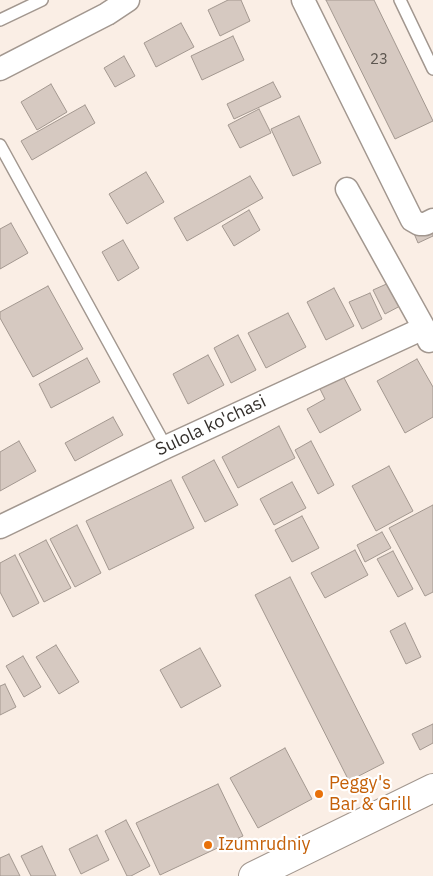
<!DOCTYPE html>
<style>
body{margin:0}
canvas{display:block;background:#faeee5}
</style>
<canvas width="433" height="876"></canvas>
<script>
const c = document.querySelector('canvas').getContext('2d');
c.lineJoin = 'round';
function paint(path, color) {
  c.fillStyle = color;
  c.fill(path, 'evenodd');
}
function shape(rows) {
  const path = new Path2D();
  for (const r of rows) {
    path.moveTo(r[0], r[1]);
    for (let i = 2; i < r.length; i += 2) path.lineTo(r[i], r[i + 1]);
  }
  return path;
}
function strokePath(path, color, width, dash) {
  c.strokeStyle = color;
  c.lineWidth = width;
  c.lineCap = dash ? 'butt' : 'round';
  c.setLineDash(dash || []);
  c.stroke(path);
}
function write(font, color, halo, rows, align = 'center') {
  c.font = font + ' "IBM Plex Sans",sans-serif';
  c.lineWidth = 4.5;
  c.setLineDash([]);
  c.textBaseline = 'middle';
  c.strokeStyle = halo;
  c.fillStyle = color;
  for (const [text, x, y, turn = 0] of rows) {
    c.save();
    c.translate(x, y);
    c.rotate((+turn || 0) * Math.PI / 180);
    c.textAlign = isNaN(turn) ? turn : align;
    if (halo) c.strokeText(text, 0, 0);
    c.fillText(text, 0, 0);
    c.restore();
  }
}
const building = shape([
 [228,0,241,0,250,21,220,36,208,10,228,0],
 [326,0,374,0,433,121,395,139,326,0],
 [181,23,194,47,156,67,144,43,181,23],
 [233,36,244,60,202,80,191,56,233,36],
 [124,56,135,76,115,87,104,68,124,56],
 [273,82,281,97,234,119,227,104,273,82],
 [51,84,67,112,37,130,21,102,51,84],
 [85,105,95,123,32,160,21,141,85,105],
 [259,109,271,133,240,148,228,125,259,109],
 [299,116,321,163,293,176,271,129,299,116],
 [146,172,164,202,127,224,109,194,146,172],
 [250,176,263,198,187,241,174,218,250,176],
 [249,210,260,230,234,246,222,226,249,210],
 [433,222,433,236,418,243,413,231,433,222],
 [11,223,28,253,0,269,0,229,11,223],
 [123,240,139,268,118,281,102,252,123,240],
 [391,282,402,305,385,314,373,290,391,282],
 [48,286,83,349,33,377,0,318,0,312,48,286],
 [334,288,354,326,326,340,307,302,334,288],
 [370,293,382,319,362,329,349,302,370,293],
 [288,313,306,347,266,368,248,333,288,313],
 [238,335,256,370,231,383,214,348,238,335],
 [208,355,224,385,188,404,173,374,208,355],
 [87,358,100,382,51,408,39,384,87,358],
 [417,359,433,387,433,417,405,433,377,381,417,359],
 [342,374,361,410,320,433,307,409,325,399,319,387,342,374],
 [113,417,123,435,75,461,65,443,113,417],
 [279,426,295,458,238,488,222,457,279,426],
 [19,441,36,471,0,491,0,452,19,441],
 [311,441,334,485,318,494,295,450,311,441],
 [214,460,238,505,205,522,182,477,214,460],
 [389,466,413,511,376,531,352,486,389,466],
 [171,480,194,528,109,570,86,521,171,480],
 [292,482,306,508,274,525,260,499,292,482],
 [433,505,433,592,425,596,389,528,433,505],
 [302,516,319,548,292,562,275,530,302,516],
 [77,525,101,573,75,587,50,539,77,525],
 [382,532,391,548,365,562,357,545,382,532],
 [46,540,71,588,44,602,19,554,46,540],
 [355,550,368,575,325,598,311,573,355,550],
 [393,551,413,589,398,597,377,559,393,551],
 [15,555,39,603,13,617,0,592,0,563,15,555],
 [290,577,384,763,349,781,255,595,290,577],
 [405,623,421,657,406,664,390,631,405,623],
 [56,645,79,682,59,694,36,657,56,645],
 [200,648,221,686,181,708,160,670,200,648],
 [23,656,41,687,24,697,6,666,23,656],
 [5,684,16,707,0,715,0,686,5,684],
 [433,724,433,743,420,750,412,734,433,724],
 [285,748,312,799,258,828,230,778,285,748],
 [218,784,243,836,160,875,136,823,218,784],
 [126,820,150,866,131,876,127,876,105,831,126,820],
 [97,835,109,860,81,874,69,849,97,835],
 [42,846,56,876,31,876,21,856,42,846],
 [9,854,20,876,0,876,0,858,9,854]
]);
const lane = shape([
 [400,0,433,69],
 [0,20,42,0],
 [0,145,166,447]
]);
const street = shape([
 [303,0,412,220,419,224,425,224,433,220],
 [0,69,107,14,128,0],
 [347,189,424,328,429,341],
 [0,527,166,447,424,328]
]);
const secondary = shape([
 [253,876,433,788]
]);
const markers = [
 [319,794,5,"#e8710a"],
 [208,845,5,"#e8710a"]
];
const numberNames = [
 ["23",379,60]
];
const streetNames = [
 ["Sulola ko'chasi",211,426,-25]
];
const foodNames = [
 ["Peggy's",329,784],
 ["Bar & Grill",329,805],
 ["Izumrudniy",218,845]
];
paint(building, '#d6c9c1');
strokePath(building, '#a39890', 1);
strokePath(lane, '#a2978f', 14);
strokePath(street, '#a2978f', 25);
strokePath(secondary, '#a2978f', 30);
strokePath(lane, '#fff', 11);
strokePath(street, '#fff', 22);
strokePath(secondary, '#fff', 28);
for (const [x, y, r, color] of markers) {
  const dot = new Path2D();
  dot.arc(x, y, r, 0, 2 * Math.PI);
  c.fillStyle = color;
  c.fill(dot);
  strokePath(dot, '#fff', 2);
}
write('15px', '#5c5650', null, numberNames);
write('18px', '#332f2b', '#fff', streetNames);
write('18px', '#c56008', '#fff', foodNames, 'left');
</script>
